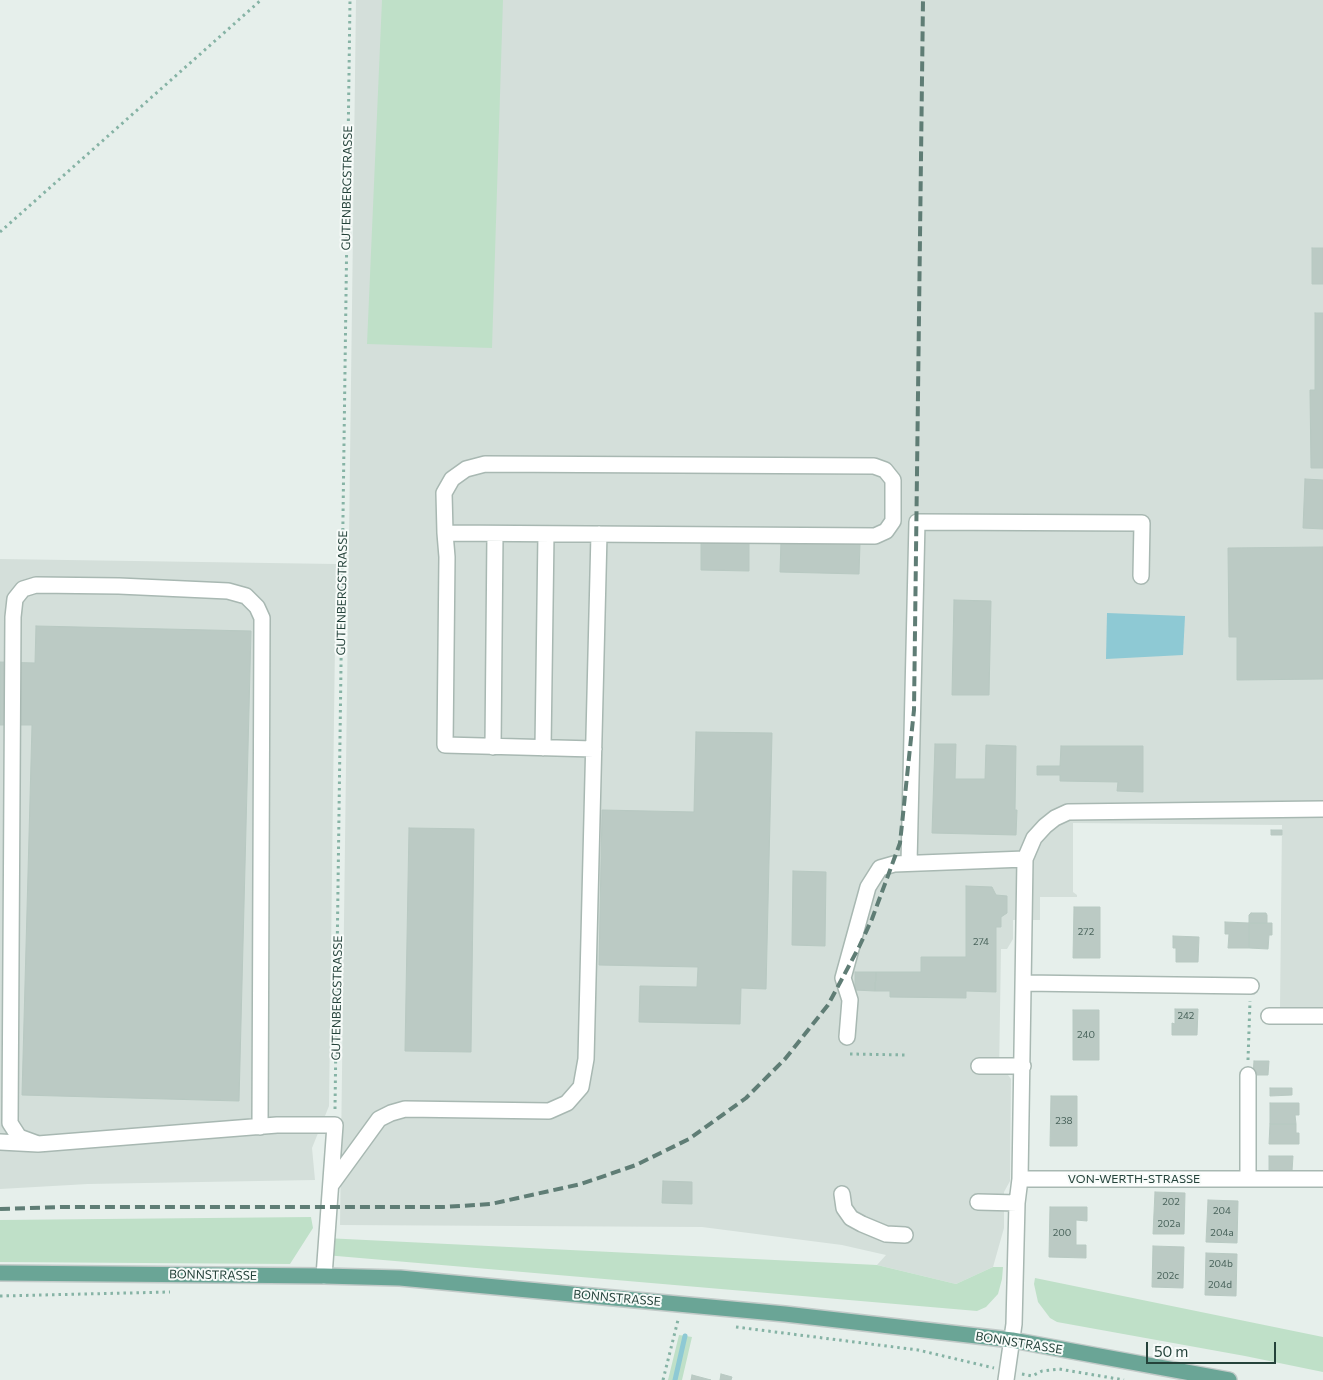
<!DOCTYPE html>
<style>
body{margin:0}
#map{position:relative;width:1323px;height:1380px;overflow:hidden;background:#e6efeb;font-family:Commissioner,sans-serif}
canvas{display:block}
.scale{position:absolute;left:1146px;top:1342px;width:130px;height:22px;box-sizing:border-box;border:2px solid #24423a;border-top:0;padding-left:6px;font-size:15px;line-height:18px;white-space:nowrap;color:#24423a;-webkit-text-stroke:4px #f7fbf9;paint-order:stroke}
</style>
<div id="map">
<canvas width="1323" height="1380"></canvas>
<div class="scale">50 m</div>
</div>
<script>
const c = document.querySelector('canvas').getContext('2d');
c.lineJoin = 'round';
function paint(path, color) {
  c.fillStyle = color;
  c.fill(path, 'evenodd');
}
function shape(rows) {
  const path = new Path2D();
  for (const r of rows) {
    path.moveTo(r[0], r[1]);
    for (let i = 2; i < r.length; i += 2) path.lineTo(r[i], r[i + 1]);
  }
  return path;
}
function strokePath(path, color, width, dash) {
  c.strokeStyle = color;
  c.lineWidth = width;
  c.lineCap = dash ? 'butt' : 'round';
  c.setLineDash(dash || []);
  c.stroke(path);
}
function write(font, color, halo, rows, align = 'center') {
  c.font = font + ' Commissioner,sans-serif';
  c.lineWidth = 4;
  c.setLineDash([]);
  c.textBaseline = 'middle';
  c.strokeStyle = halo;
  c.fillStyle = color;
  for (const [text, x, y, turn = 0] of rows) {
    c.save();
    c.translate(x, y);
    c.rotate((+turn || 0) * Math.PI / 180);
    c.textAlign = isNaN(turn) ? turn : align;
    if (halo) c.strokeText(text, 0, 0);
    c.fillText(text, 0, 0);
    c.restore();
  }
}
const built = shape([
 [356,0,1323,0,1323,1008,1280,1008,1282,825,1073,823,1073,892,1077,895,1077,897,1040,897,1040,920,1013,920,1013,939,1007,949,1001,949,999,1074,1008,1075,1011,1079,1010,1181,1004,1192,1004,1228,993,1267,956,1284,877,1265,886,1255,842,1245,702,1227,340,1225],
 [0,559,336,564,329,1106,312,1148,315,1180,88,1184,0,1189]
]);
const green = shape([
 [382,0,503,0,492,348,367,344],
 [311,1217,313,1228,290,1264,0,1262,0,1220],
 [325,1238,877,1265,956,1284,993,1267,1003,1267,1002,1279,998,1294,986,1307,977,1311,325,1255],
 [1035,1278,1323,1337,1323,1372,1245,1356,1057,1322,1050,1318,1038,1302,1034,1284],
 [679,1335,692,1337,682,1380,668,1380]
]);
const water = shape([
 [1107,613,1185,616,1183,655,1106,659]
]);
const stream = shape([
 [675,1380,685,1336]
]);
const building = shape([
 [1312,248,1323,248,1323,284,1312,284,1312,248],
 [1315,313,1323,313,1323,468,1311,468,1310,390,1315,390,1315,313],
 [1305,479,1323,480,1323,529,1303,528,1305,479],
 [781,541,860,543,859,574,780,572,781,541],
 [701,542,749,542,749,571,701,570,701,542],
 [1323,547,1323,679,1237,680,1237,637,1229,637,1228,548,1323,547],
 [954,600,991,601,989,695,952,695,954,600],
 [36,626,251,631,239,1101,22,1095,32,725,0,725,0,662,35,663,36,626],
 [696,732,772,733,766,989,741,988,740,1024,639,1022,640,986,697,987,698,967,599,965,602,810,694,812,696,732],
 [935,744,956,744,955,779,985,779,986,745,1016,746,1015,810,1017,810,1016,835,932,833,935,744],
 [1061,746,1143,746,1143,792,1117,791,1118,782,1060,781,1060,775,1037,775,1037,766,1060,766,1061,746],
 [409,828,474,829,471,1052,405,1051,409,828],
 [1271,830,1282,830,1282,835,1271,835,1271,830],
 [793,871,826,872,825,946,792,945,793,871],
 [966,886,992,887,996,895,1007,896,1007,913,1001,917,1001,927,996,927,996,992,966,991,966,998,890,997,890,991,875,991,876,972,921,972,921,957,966,957,966,886],
 [1074,907,1100,907,1100,958,1073,958,1074,907],
 [1251,913,1266,913,1267,915,1267,923,1249,923,1249,915,1251,913],
 [1225,922,1249,923,1249,948,1228,948,1229,934,1225,934,1225,922],
 [1249,923,1272,923,1272,935,1269,935,1268,949,1249,948,1249,923],
 [1173,936,1199,937,1198,962,1176,962,1176,948,1173,948,1173,936],
 [855,972,876,972,875,991,855,990,855,972],
 [1175,1009,1198,1009,1197,1035,1172,1035,1172,1023,1175,1024,1175,1009],
 [1073,1010,1099,1010,1099,1060,1073,1060,1073,1010],
 [1254,1061,1269,1061,1268,1075,1253,1075,1254,1061],
 [1270,1088,1292,1088,1292,1095,1270,1096,1270,1088],
 [1051,1096,1077,1096,1077,1146,1050,1146,1051,1096],
 [1270,1103,1299,1103,1299,1115,1295,1115,1296,1124,1270,1124,1270,1103],
 [1270,1124,1296,1124,1296,1133,1299,1133,1299,1144,1269,1144,1270,1124],
 [1269,1156,1293,1156,1292,1171,1269,1171,1269,1156],
 [663,1181,692,1182,692,1204,662,1203,663,1181],
 [1155,1192,1185,1193,1184,1234,1153,1234,1155,1192],
 [1208,1200,1238,1201,1237,1243,1206,1242,1208,1200],
 [1050,1207,1087,1207,1087,1221,1076,1220,1076,1245,1086,1245,1086,1258,1049,1257,1050,1207],
 [1153,1246,1184,1247,1183,1288,1152,1287,1153,1246],
 [1206,1253,1237,1254,1236,1296,1205,1295,1206,1253],
 [721,1374,732,1377,731,1380,720,1380,721,1374],
 [692,1375,711,1380,691,1380,692,1375]
]);
const path = shape([
 [0,232,261,0],
 [850,1054,906,1055],
 [1248,1060,1250,1001],
 [335,1109,350,0],
 [0,1296,170,1292],
 [736,1327,918,1350,994,1368],
 [1022,1374,1032,1376,1042,1371,1059,1369,1124,1380],
 [663,1380,678,1320]
]);
const minor = shape([
 [445,533,875,536,886,531,893,521,893,480,885,470,874,466,485,464,466,469,452,479,444,493,445,533,447,557,445,745,594,749],
 [493,747,495,534],
 [543,748,546,534],
 [909,863,917,522,1142,523,1141,576],
 [1023,983,1251,986],
 [1269,1016,1323,1016],
 [847,1037,850,1000,843,978,868,887,880,868,894,864,1025,859,1034,838,1045,826,1055,818,1068,812,1323,809],
 [979,1066,1023,1066],
 [1248,1075,1248,1178],
 [0,1142,38,1144,277,1125,335,1125,324,1276],
 [38,1144,19,1137,10,1123,13,617,15,599,23,589,36,585,119,586,228,591,246,596,257,607,262,618,260,1127],
 [1020,1179,1323,1179],
 [331,1185,379,1119,391,1113,405,1109,549,1111,567,1103,581,1087,586,1059,599,534],
 [842,1194,844,1208,851,1218,862,1224,886,1234,905,1235],
 [978,1202,1017,1203],
 [1006,1380,1014,1324,1017,1203,1020,1179,1025,859]
]);
const major = shape([
 [0,1273,324,1276,400,1278,785,1314,1012,1340,1229,1380]
]);
const rail = shape([
 [0,1209,63,1207,443,1207,491,1204,581,1184,636,1165,689,1139,746,1098,785,1059,828,1005,859,947,872,919,900,843,914,710,923,0]
]);
const numberNames = [
 ["272",1086,932],
 ["274",981,942],
 ["242",1186,1016],
 ["240",1086,1035],
 ["238",1064,1121],
 ["202",1171,1202],
 ["204",1222,1211],
 ["202a",1169,1224],
 ["200",1062,1233],
 ["204a",1222,1233],
 ["204b",1221,1264],
 ["202c",1168,1276],
 ["204d",1220,1285]
];
const streetNames = [
 ["GUTENBERGSTRASSE",347,188,-89],
 ["GUTENBERGSTRASSE",342,593,-89],
 ["GUTENBERGSTRASSE",337,998,-89],
 ["VON-WERTH-STRASSE",1134,1179],
 ["BONNSTRASSE",213,1275,1],
 ["BONNSTRASSE",617,1298,5],
 ["BONNSTRASSE",1019,1343,9]
];
paint(built, '#d4dfda');
paint(green, '#bfe0c8');
paint(water, '#8ec9d4');
strokePath(stream, '#8ec9d4', 5);
paint(building, '#bbcac4');
strokePath(building, '#b8c9c2', 1);
strokePath(minor, '#a8b8b2', 18);
strokePath(major, '#c2cac8', 18);
strokePath(path, '#86b3a5', 3, [2.5, 4]);
strokePath(minor, '#fff', 15);
strokePath(major, '#6aa596', 15);
strokePath(rail, '#5f7d75', 4, [10, 5]);
write('10px', '#4a645c', null, numberNames);
write('12px', '#24423a', '#f7fbf9', streetNames);
</script>
